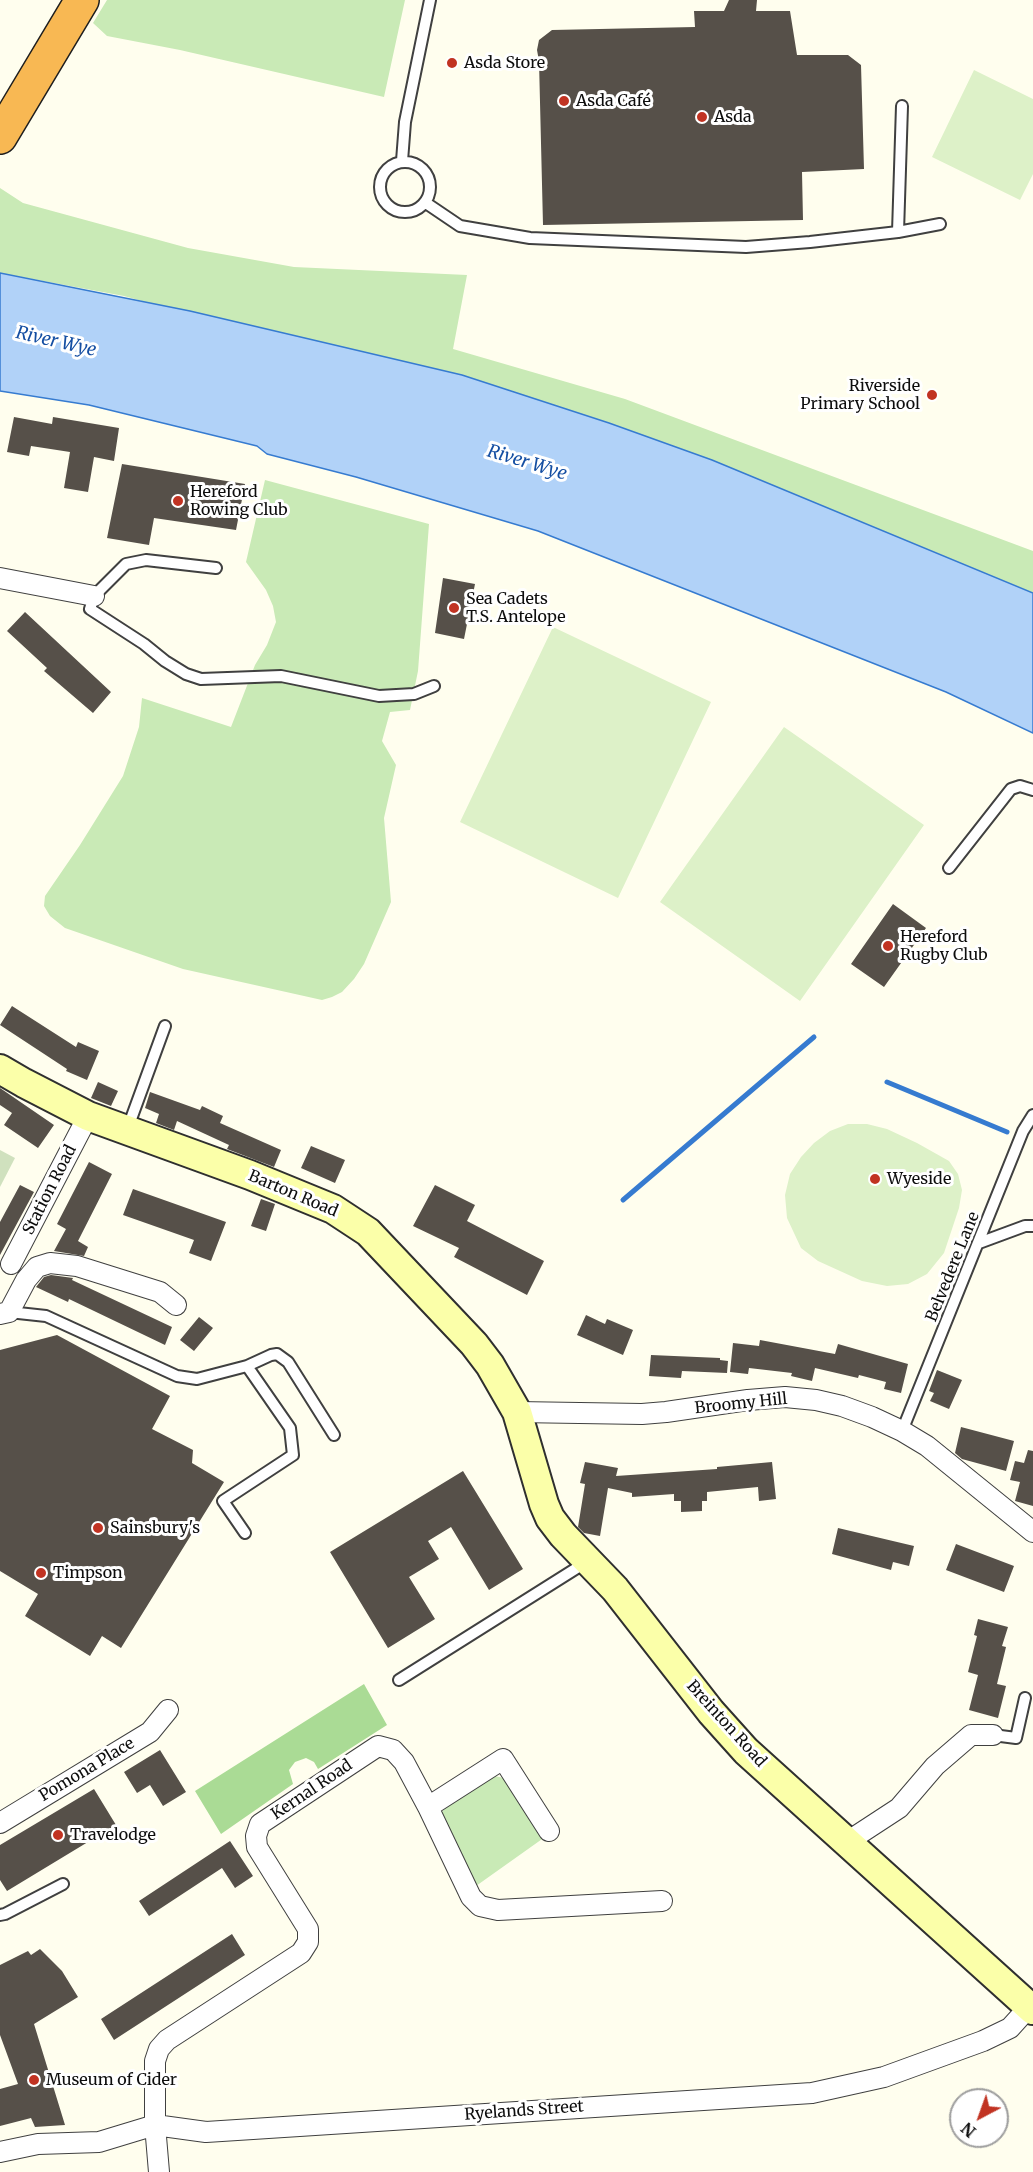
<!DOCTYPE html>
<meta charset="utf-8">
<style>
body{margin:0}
#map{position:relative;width:1033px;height:2172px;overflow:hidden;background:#fffeee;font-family:Merriweather,serif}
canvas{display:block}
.north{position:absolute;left:949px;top:2088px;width:60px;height:60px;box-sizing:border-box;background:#fff;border:2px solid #9e9e9e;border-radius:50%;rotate:221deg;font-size:16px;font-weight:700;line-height:24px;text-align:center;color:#0d0d0d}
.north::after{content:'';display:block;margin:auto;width:21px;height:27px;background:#c13322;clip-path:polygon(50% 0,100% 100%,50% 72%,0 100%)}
</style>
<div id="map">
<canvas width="1033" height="2172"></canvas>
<div class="north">N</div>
</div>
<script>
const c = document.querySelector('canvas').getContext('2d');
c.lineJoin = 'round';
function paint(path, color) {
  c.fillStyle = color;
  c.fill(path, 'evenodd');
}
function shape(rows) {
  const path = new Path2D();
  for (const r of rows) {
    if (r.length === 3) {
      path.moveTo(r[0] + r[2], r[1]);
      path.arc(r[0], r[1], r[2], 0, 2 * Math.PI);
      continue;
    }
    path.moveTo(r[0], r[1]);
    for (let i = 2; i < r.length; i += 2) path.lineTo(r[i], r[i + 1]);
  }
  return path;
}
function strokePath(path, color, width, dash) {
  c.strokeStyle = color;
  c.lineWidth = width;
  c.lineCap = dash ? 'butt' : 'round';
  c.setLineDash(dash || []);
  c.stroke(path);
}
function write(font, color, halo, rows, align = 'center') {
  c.font = font + ' Merriweather,serif';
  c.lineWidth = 6;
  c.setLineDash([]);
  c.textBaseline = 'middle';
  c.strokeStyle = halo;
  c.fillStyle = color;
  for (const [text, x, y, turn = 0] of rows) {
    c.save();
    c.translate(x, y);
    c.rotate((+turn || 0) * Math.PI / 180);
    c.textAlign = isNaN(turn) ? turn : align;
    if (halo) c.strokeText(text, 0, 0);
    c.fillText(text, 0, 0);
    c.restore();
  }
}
const green = shape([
 [107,0,405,0,384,97,180,50,107,36,93,23],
 [0,188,23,203,188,248,294,267,467,275,453,349,625,399,1033,551,1033,593,712,460,124,296,0,273],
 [265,480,429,524,418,671,410,710,390,712,382,741,396,765,384,818,391,902,364,964,354,979,342,992,332,997,322,1000,183,969,65,928,50,916,44,906,45,896,80,845,123,776,139,727,142,698,231,727,255,665,267,645,276,622,273,606,266,590,246,562],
 [494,1776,504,1778,545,1837,476,1886,440,1821,442,1812,447,1806]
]);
const forest = shape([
 [364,1684,387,1725,318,1769,314,1762,306,1758,295,1762,289,1770,293,1784,221,1834,195,1791]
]);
const cemetery = shape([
 [0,1150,15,1158,0,1187]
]);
const pitch = shape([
 [974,70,1033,99,1033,174,1020,200,932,157],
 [553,627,711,702,618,898,460,822],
 [784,727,924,825,800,1001,660,902],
 [848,1124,867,1124,887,1129,917,1143,949,1161,958,1174,962,1190,959,1208,944,1253,927,1274,908,1284,887,1286,862,1281,818,1261,801,1248,787,1218,785,1195,790,1174,801,1157,814,1143,830,1131]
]);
const water = shape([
 [0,273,190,311,462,375,609,423,712,460,1033,593,1033,733,946,692,538,531,356,477,267,454,257,446,89,405,0,391,0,273]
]);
const stream = shape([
 [887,1082,1007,1132],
 [623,1200,814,1037]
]);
const building = shape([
 [729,0,757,0,756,11,790,11,797,55,848,55,861,65,864,169,802,172,803,220,543,225,539,61,537,50,539,40,552,30,695,27,694,11,724,11],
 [14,417,52,424,53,417,119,428,114,461,94,457,88,492,64,488,70,452,31,446,29,456,7,452],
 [122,464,245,484,236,530,154,518,149,545,107,538],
 [443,578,475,584,464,639,435,633],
 [25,612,111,692,93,713,44,671,47,668,7,631],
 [893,904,926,928,884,987,851,964],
 [12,1006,76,1047,78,1042,99,1051,87,1080,66,1071,67,1069,0,1025],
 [98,1082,118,1091,111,1106,91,1098],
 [0,1088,54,1125,38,1148,4,1125,12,1113,0,1105],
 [150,1092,200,1110,202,1106,223,1116,220,1123,281,1150,274,1167,227,1149,229,1145,177,1121,174,1130,156,1123,159,1114,145,1108],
 [311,1146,345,1160,335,1183,301,1168],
 [89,1162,112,1174,78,1241,88,1247,84,1256,54,1251,66,1229,57,1224],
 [20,1185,34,1192,0,1255,0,1222],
 [435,1185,475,1205,467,1221,544,1261,527,1295,454,1257,459,1248,413,1226],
 [133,1189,226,1222,211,1261,189,1253,194,1240,123,1215],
 [261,1199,275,1204,266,1231,251,1226],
 [51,1275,73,1278,72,1280,172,1327,165,1345,69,1299,68,1302,36,1287,44,1277],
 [586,1315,605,1324,607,1319,633,1330,623,1355,577,1335],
 [199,1317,213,1328,194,1351,180,1340],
 [57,1335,170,1396,152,1429,193,1450,192,1463,224,1482,121,1648,102,1636,90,1656,25,1616,38,1594,0,1571,0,1350],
 [760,1340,835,1354,838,1344,908,1364,901,1393,884,1389,886,1382,859,1375,858,1378,815,1368,812,1381,791,1376,792,1373,749,1368,748,1374,730,1372,733,1343,759,1346],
 [651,1355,720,1358,720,1360,728,1361,727,1373,682,1371,681,1378,649,1376],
 [937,1370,962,1380,949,1409,930,1401,934,1393,929,1391],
 [961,1427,1014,1441,1006,1471,962,1459,955,1453],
 [1028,1450,1033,1451,1033,1506,1015,1501,1020,1482,1010,1480,1015,1461,1024,1463],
 [585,1462,618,1468,616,1476,717,1469,717,1467,772,1462,776,1499,759,1501,758,1487,707,1492,707,1501,702,1501,702,1511,681,1512,681,1501,674,1501,674,1494,632,1497,632,1493,608,1488,600,1536,584,1533,578,1527,585,1484,580,1483],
 [463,1471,523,1569,489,1590,451,1527,428,1541,439,1559,409,1577,435,1619,388,1648,330,1552],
 [838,1528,914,1546,909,1566,893,1562,891,1570,832,1554],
 [956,1544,1014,1566,1004,1592,946,1570],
 [978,1619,1008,1627,1002,1646,1006,1647,997,1684,1006,1686,998,1718,969,1710,978,1675,968,1672,977,1636,974,1635],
 [160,1750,186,1792,163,1806,150,1785,137,1793,124,1772],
 [94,1789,116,1825,7,1891,0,1880,0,1845],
 [230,1841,253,1876,235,1888,222,1868,149,1916,139,1901],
 [232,1934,245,1955,114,2040,101,2019],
 [40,1949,62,1971,78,1997,34,2024,65,2125,35,2127,31,2118,0,2126,0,2089,18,2084,0,2035,0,1965,28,1951,31,1955]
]);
const lane = shape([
 [402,161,405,122,430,0],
 [405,187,25],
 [426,203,460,226,530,238,746,247,810,242,898,232,940,224],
 [898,232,902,106],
 [216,568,146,560,126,564,94,596,90,609,144,644,165,661,186,674,201,679,281,676,379,696,414,694,434,686],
 [949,868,1011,789,1020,786,1033,790],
 [127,1130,165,1026],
 [979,1243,1025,1226,1033,1226],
 [9,1312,46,1316,177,1376,197,1379,247,1366,271,1355,277,1354,288,1362,334,1435],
 [902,1431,1023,1131,1033,1115],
 [245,1533,223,1501,293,1455,290,1428,247,1366],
 [399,1680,588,1561],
 [993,1735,1016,1738,1025,1698],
 [0,1915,5,1914,63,1884]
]);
const street = shape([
 [0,578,94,596],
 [11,1264,88,1116],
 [0,1314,9,1312,26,1280,37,1267,50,1263,77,1266,160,1292,176,1305],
 [517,1412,642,1414,666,1412,748,1400,785,1397,816,1400,842,1406,872,1417,902,1431,927,1446,1033,1532],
 [428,1807,503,1759,549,1831],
 [0,1823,150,1732,168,1710],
 [847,1842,899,1808,935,1766,971,1735,993,1735],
 [0,2152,38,2144,99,2142,155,2125,206,2132,812,2093,884,2077,983,2041,1010,2028,1030,2006,1033,2008],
 [159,2172,155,2125,155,2061,159,2049,167,2040,301,1953,308,1942,308,1929,257,1847,256,1836,260,1824,378,1746,393,1750,404,1762,428,1807,471,1897,480,1906,498,1910,662,1901]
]);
const secondary = shape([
 [0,1069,24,1083,88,1116,250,1175,333,1209,368,1232,474,1344,490,1365,517,1412,544,1504,550,1518,563,1535,615,1589,711,1712,746,1751,1033,2010]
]);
const highway = shape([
 [0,137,82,0]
]);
const markers = [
 [452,63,6,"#c13322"],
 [564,101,6,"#c13322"],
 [702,117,6,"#c13322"],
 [932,395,6,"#c13322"],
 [178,501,6,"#c13322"],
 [454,608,6,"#c13322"],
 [888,946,6,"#c13322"],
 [875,1179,6,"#c13322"],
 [98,1528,6,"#c13322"],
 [41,1573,6,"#c13322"],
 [58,1835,6,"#c13322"],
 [34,2080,6,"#c13322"]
];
const poiNames = [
 ["Asda Store",464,63],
 ["Asda Café",576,101],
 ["Asda",714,117],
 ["Riverside",920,386,"right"],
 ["Primary School",920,404,"right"],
 ["Hereford",190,492],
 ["Rowing Club",190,510],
 ["Sea Cadets",466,599],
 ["T.S. Antelope",466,617],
 ["Hereford",900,937],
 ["Rugby Club",900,955],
 ["Wyeside",887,1179],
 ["Sainsbury's",110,1528],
 ["Timpson",53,1573],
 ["Travelodge",70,1835],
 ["Museum of Cider",46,2080]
];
const streetNames = [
 ["Station Road",50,1190,-63],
 ["Barton Road",293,1194,23],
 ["Belvedere Lane",953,1267,-68],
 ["Broomy Hill",741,1404,-6],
 ["Breinton Road",726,1724,48],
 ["Pomona Place",87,1770,-31],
 ["Kernal Road",312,1790,-34],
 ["Ryelands Street",524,2111,-4]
];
const waterNames = [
 ["River Wye",56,342,13],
 ["River Wye",527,463,17]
];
paint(green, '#c9eab6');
paint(forest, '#aadb95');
paint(cemetery, '#d0e1be');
paint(pitch, '#ddf1c8');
paint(water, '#b1d2f8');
strokePath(water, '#367bd0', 1.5);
strokePath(stream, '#367bd0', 5);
paint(building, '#565049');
strokePath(lane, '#404040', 14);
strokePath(street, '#404040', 22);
strokePath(secondary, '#2f2f2f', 32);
strokePath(highway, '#1e1e1e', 36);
strokePath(lane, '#fff', 10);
strokePath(street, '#fff', 20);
strokePath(secondary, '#fbffa9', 28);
strokePath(highway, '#f8b853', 33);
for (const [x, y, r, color] of markers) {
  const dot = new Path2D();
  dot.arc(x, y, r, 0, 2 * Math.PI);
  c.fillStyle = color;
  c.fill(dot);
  strokePath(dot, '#fff', 2);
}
write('16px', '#0d0d0d', '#fff', poiNames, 'left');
write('16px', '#0d0d0d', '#fff', streetNames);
write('italic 18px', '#144ea2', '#fff', waterNames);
</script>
